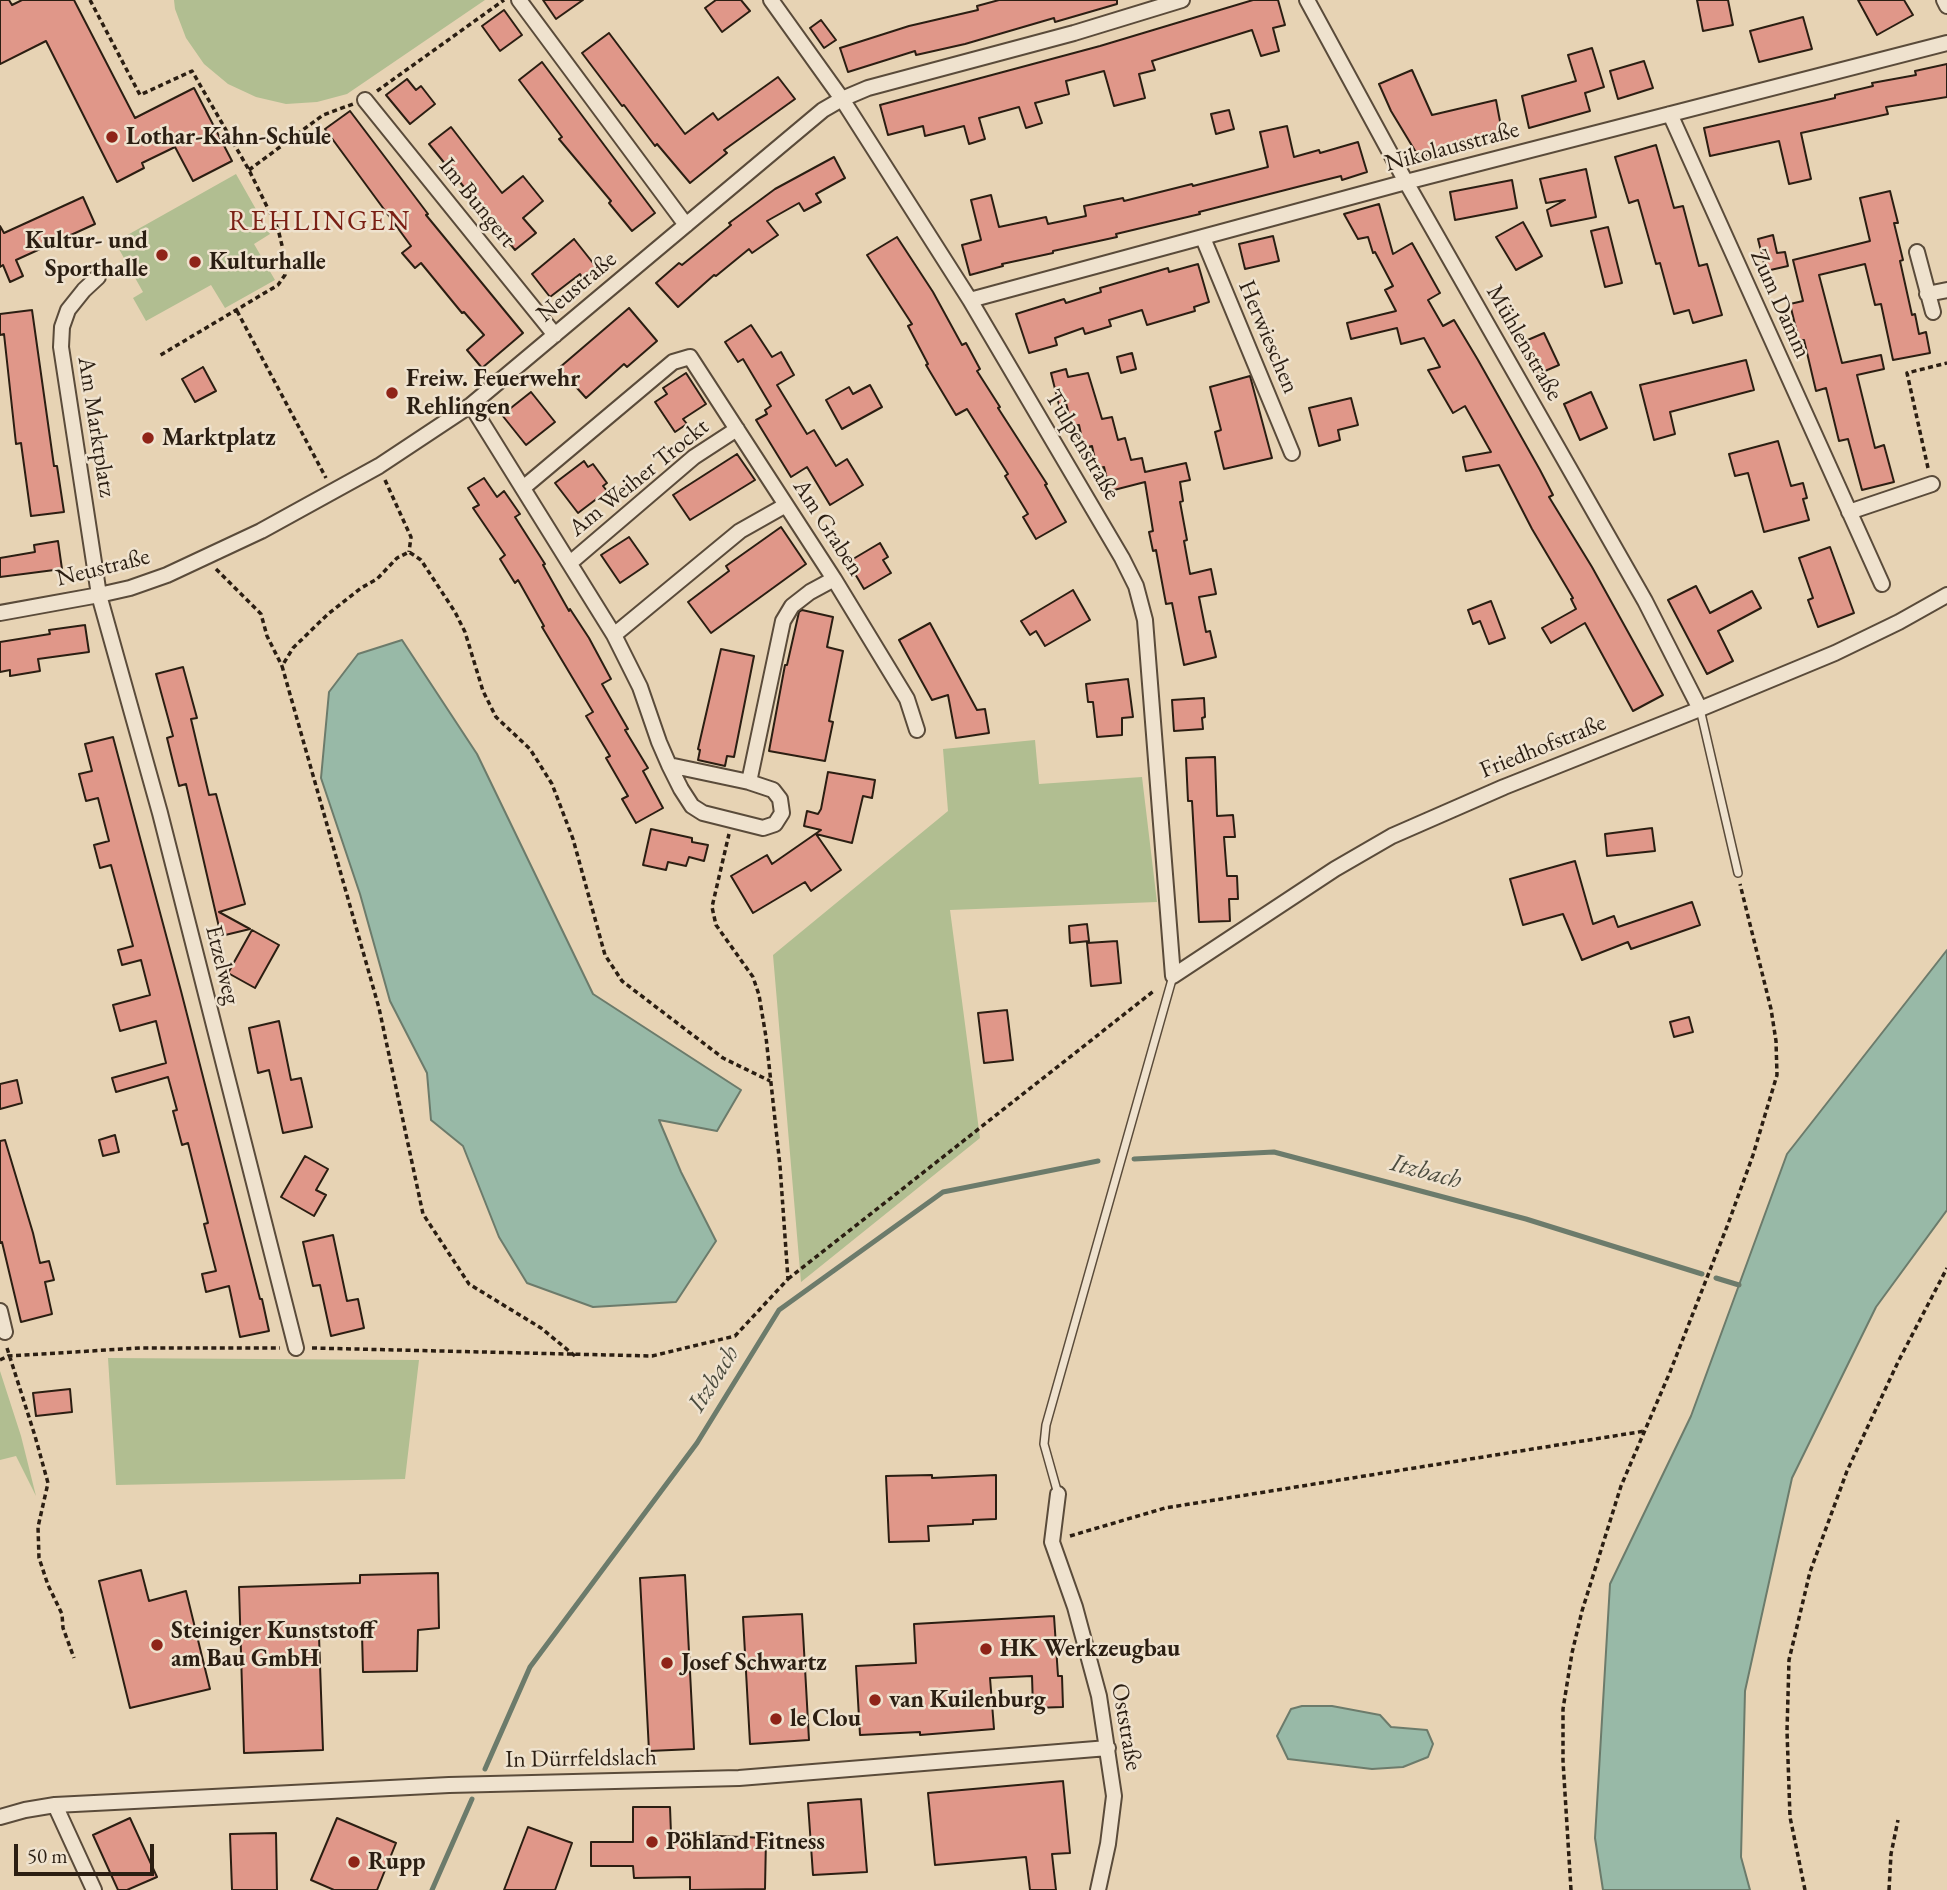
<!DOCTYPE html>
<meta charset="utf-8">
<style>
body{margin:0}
#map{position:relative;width:1947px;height:1890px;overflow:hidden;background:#e7d3b4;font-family:"EB Garamond",serif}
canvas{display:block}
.scale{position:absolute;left:14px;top:1844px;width:140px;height:32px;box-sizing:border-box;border:4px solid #2b1e12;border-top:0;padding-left:9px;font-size:21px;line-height:24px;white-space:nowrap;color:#2b1e12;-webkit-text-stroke:5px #efe2ce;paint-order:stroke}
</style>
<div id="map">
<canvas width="1947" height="1890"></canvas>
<div class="scale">50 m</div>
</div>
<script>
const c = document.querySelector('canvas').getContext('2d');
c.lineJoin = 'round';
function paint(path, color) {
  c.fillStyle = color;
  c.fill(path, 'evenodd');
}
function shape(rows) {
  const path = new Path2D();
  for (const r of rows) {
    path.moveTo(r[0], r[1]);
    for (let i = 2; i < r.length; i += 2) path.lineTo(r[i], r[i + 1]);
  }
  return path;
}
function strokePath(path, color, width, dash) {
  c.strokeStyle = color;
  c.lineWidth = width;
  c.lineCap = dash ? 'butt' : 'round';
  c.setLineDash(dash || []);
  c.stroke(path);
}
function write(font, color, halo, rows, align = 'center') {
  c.font = font + ' "EB Garamond",serif';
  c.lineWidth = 5;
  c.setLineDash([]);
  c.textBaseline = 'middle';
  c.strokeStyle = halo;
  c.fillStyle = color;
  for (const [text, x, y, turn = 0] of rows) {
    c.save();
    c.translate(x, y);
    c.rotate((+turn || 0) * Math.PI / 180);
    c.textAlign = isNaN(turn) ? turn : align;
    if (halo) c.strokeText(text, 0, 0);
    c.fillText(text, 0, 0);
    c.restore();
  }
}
const green = shape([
 [174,0,485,0,347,94,317,102,286,104,256,97,228,84,204,64,186,38,175,9],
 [236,174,270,234,254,244,275,280,225,308,211,285,146,321,133,298,143,292,115,242],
 [1035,740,1039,784,1142,777,1157,902,950,910,980,1138,801,1282,773,955,948,811,943,749],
 [108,1358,419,1360,405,1479,116,1485],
 [0,1371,21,1436,36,1496,16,1456,0,1460]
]);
const water = shape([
 [402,640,477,754,593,994,741,1090,717,1131,659,1120,681,1172,716,1241,676,1302,593,1307,527,1283,499,1237,463,1146,431,1120,427,1073,390,1001,360,894,321,778,329,692,358,654,402,640],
 [1947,950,1947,1210,1876,1307,1792,1478,1745,1691,1741,1857,1750,1890,1603,1890,1595,1838,1610,1584,1691,1416,1787,1154,1947,950],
 [1302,1706,1332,1706,1380,1715,1391,1727,1427,1730,1433,1744,1428,1757,1403,1767,1372,1769,1288,1759,1277,1736,1291,1709,1302,1706]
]);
const stream = shape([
 [1134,1159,1274,1152,1526,1219,1702,1274],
 [1716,1278,1739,1285],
 [485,1769,530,1667,697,1443,779,1310,943,1192,1098,1161],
 [432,1890,472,1799]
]);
const building = shape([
 [0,0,9,0,12,5,22,0,74,0,135,118,194,88,232,161,193,181,175,147,142,163,144,168,117,182,46,41,0,64,0,0],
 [543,0,583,0,556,19,543,0],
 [716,0,741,0,750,11,722,32,705,8,716,0],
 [999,0,1117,0,1117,4,1055,22,1054,18,965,44,916,55,915,51,848,72,840,48,909,26,978,10,977,6,999,0],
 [1253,0,1278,0,1285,25,1273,28,1279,51,1261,56,1252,30,1152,61,1155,70,1139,74,1145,98,1114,106,1104,71,1066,81,1069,94,1035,103,1042,123,1026,128,1019,107,979,118,985,139,969,144,964,126,925,136,923,126,888,135,880,105,1100,46,1253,0],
 [1697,0,1728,0,1733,25,1703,31,1697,0],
 [1858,0,1904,0,1913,15,1877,35,1858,0],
 [504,10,522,35,500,51,482,26,504,10],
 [1803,17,1812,49,1759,62,1750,31,1803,17],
 [821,20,836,40,824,48,810,28,821,20],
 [609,33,685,134,713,113,718,120,778,77,795,99,724,150,727,153,690,183,657,144,655,146,624,105,622,106,582,53,609,33],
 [1592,48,1604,87,1585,93,1590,111,1529,128,1522,96,1576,81,1568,55,1592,48],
 [1644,61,1653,88,1618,99,1610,71,1644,61],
 [542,62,655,213,632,231,609,203,611,201,559,139,562,137,519,80,542,62],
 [1947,64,1947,97,1886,107,1888,114,1801,133,1811,179,1789,184,1779,141,1710,156,1704,128,1835,98,1835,95,1873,86,1872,83,1916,75,1915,71,1947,64],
 [1412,70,1432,115,1496,100,1502,132,1447,144,1420,159,1391,111,1379,84,1412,70],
 [407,79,416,90,421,86,435,104,410,124,386,95,407,79],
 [1229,110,1234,129,1216,134,1211,114,1229,110],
 [350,111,428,214,426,215,523,333,482,368,467,350,484,335,464,312,462,313,421,263,415,268,402,253,411,246,325,129,350,111],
 [1287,126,1294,157,1319,150,1320,153,1358,142,1367,172,1342,180,1341,176,1301,186,1199,212,1200,214,1116,234,1117,237,1053,251,1053,253,1002,264,1003,266,970,275,962,245,981,240,971,200,991,195,999,227,1046,217,1048,224,1086,216,1084,206,1123,198,1124,201,1192,184,1193,186,1268,167,1260,132,1287,126],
 [451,127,502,193,523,176,543,201,523,218,536,233,515,250,429,144,451,127],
 [1656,145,1674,208,1683,206,1699,266,1707,264,1722,315,1693,323,1689,310,1674,314,1660,263,1656,264,1638,200,1629,203,1615,157,1656,145],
 [834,157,845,178,816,194,821,202,804,211,799,203,767,221,778,235,752,253,749,249,716,276,714,275,678,307,656,283,679,263,682,265,731,225,729,223,775,189,834,157],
 [1586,169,1596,217,1551,226,1547,210,1565,200,1546,203,1540,179,1586,169],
 [1512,180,1517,208,1455,220,1450,192,1512,180],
 [1890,191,1898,223,1894,223,1903,260,1900,261,1912,315,1915,314,1919,334,1926,332,1930,353,1893,360,1881,304,1875,305,1865,264,1819,275,1842,363,1881,355,1884,369,1857,375,1875,448,1884,445,1894,482,1862,490,1848,439,1839,441,1826,388,1816,391,1804,340,1799,341,1790,304,1803,301,1793,260,1870,241,1860,198,1890,191],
 [83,197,95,224,16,260,23,276,10,282,3,265,0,267,0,226,4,233,83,197],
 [1379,204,1393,254,1412,243,1440,293,1428,300,1443,326,1454,320,1478,360,1540,470,1553,495,1549,497,1592,567,1663,695,1633,711,1585,623,1551,643,1542,628,1576,609,1571,599,1573,598,1532,529,1499,465,1466,471,1463,457,1491,452,1465,406,1453,413,1428,370,1440,367,1424,338,1401,344,1397,328,1351,339,1347,323,1396,311,1385,290,1393,286,1375,252,1373,253,1368,237,1358,239,1344,214,1379,204],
 [1523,222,1542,256,1516,270,1496,237,1523,222],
 [1608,227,1622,283,1605,287,1591,231,1608,227],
 [1773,235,1777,253,1785,252,1788,266,1766,271,1758,239,1773,235],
 [1273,236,1279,261,1245,269,1239,244,1273,236],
 [897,237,933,292,962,345,966,343,980,369,977,371,1000,407,998,408,1047,484,1045,485,1066,522,1036,539,1023,517,1028,514,1005,476,1008,474,967,409,956,415,926,365,928,364,908,326,912,324,867,255,897,237],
 [574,239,597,268,583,279,580,274,550,297,532,274,574,239],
 [1198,264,1209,302,1194,307,1195,311,1147,325,1142,310,1109,320,1111,326,1085,334,1083,328,1055,338,1057,345,1029,353,1016,314,1064,299,1066,303,1101,292,1100,288,1168,268,1169,272,1198,264],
 [629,308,657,341,627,367,624,364,586,398,559,368,629,308],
 [32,310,54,466,57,466,64,512,31,516,21,443,16,444,4,334,0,335,0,314,32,310],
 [751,325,772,357,781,352,794,375,777,385,807,434,814,430,836,466,847,459,863,485,830,505,807,467,791,477,756,420,767,414,765,410,771,406,743,359,738,362,725,342,751,325],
 [1544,333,1559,365,1538,374,1523,342,1544,333],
 [1132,353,1136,369,1121,373,1117,357,1132,353],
 [1746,360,1754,390,1670,412,1675,434,1654,440,1640,385,1746,360],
 [203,367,216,391,195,402,182,379,203,367],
 [1066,369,1068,377,1088,373,1102,419,1112,417,1118,440,1125,438,1131,460,1142,458,1145,472,1186,463,1190,480,1180,482,1183,501,1180,502,1187,540,1184,541,1190,574,1211,569,1216,594,1199,597,1206,632,1210,631,1216,657,1184,665,1172,603,1166,604,1156,550,1153,551,1149,532,1153,531,1145,482,1110,491,1104,467,1097,469,1092,446,1084,448,1079,425,1072,426,1066,403,1059,405,1051,373,1066,369],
 [686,373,706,404,683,419,687,424,675,432,655,402,667,394,663,388,686,373],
 [1250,376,1272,458,1224,469,1215,432,1221,430,1210,387,1250,376],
 [870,385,882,407,842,429,826,400,849,387,853,394,870,385],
 [531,392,555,422,526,445,502,415,531,392],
 [1591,392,1607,428,1580,440,1564,404,1591,392],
 [1351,398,1358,425,1338,430,1340,440,1319,446,1309,408,1351,398],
 [1778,441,1791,486,1803,483,1807,498,1803,499,1809,520,1764,532,1748,473,1735,476,1729,454,1778,441],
 [737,454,755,480,690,520,673,495,737,454],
 [584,461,588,467,593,464,607,483,603,486,607,491,578,513,555,483,584,461],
 [484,478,497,497,504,491,520,514,515,517,545,564,543,565,569,611,570,609,589,638,611,679,602,684,628,729,625,730,648,768,643,771,663,808,636,823,622,799,628,796,606,758,610,756,586,716,593,712,542,627,544,626,518,580,515,583,500,559,505,555,473,508,479,505,468,488,484,478],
 [781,527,806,564,711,633,688,602,729,571,726,566,781,527],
 [629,537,648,564,620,583,601,555,629,537],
 [58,541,62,569,0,577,0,558,35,552,34,545,58,541],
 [880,543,888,557,883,560,891,573,864,589,848,562,880,543],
 [1830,547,1854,613,1818,627,1808,600,1813,598,1799,558,1830,547],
 [1696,586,1710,613,1752,591,1761,608,1718,631,1733,661,1707,674,1668,600,1696,586],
 [1073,590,1090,620,1045,646,1036,631,1030,635,1021,621,1073,590],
 [1491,601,1505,638,1489,644,1480,621,1473,624,1468,610,1491,601],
 [802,610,833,617,827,647,843,651,829,721,833,722,825,761,769,751,785,665,787,665,799,612,802,610],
 [930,623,977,710,985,709,989,733,956,738,948,695,932,700,899,640,930,623],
 [85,625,89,652,38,659,40,671,10,676,10,670,0,672,0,642,50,634,49,630,85,625],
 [721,649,754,656,734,757,727,756,725,766,698,760,700,750,698,749,721,649],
 [183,667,197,718,191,719,209,795,216,794,245,904,219,912,250,929,221,936,186,784,179,786,167,738,173,736,156,674,183,667],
 [1128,679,1133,717,1122,718,1122,735,1097,737,1093,702,1088,702,1086,684,1128,679],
 [1204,698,1205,717,1202,718,1203,729,1174,731,1172,700,1204,698],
 [113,737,181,991,260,1299,262,1299,269,1331,240,1337,229,1286,206,1292,202,1274,216,1271,204,1224,208,1223,188,1143,182,1145,173,1111,177,1110,168,1077,116,1092,112,1078,166,1063,156,1021,120,1031,113,1005,150,995,141,960,122,965,118,950,133,946,111,865,100,868,94,845,109,841,98,798,86,801,79,774,92,771,85,744,113,737],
 [1215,757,1217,816,1233,815,1235,837,1224,837,1227,876,1237,876,1238,899,1229,899,1230,921,1199,922,1192,801,1188,801,1186,758,1215,757],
 [828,772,875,780,872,798,863,796,852,843,816,834,841,870,811,891,805,882,753,913,731,876,767,855,772,864,821,830,804,826,807,811,818,814,821,809,828,772],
 [1652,828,1655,851,1607,856,1605,834,1652,828],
 [651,829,692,838,692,842,708,845,704,861,689,857,686,866,668,862,666,870,643,865,651,829],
 [1575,861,1593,924,1614,916,1618,927,1692,902,1700,925,1631,949,1628,942,1582,960,1563,914,1523,925,1510,879,1575,861],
 [1087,924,1089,941,1070,943,1069,926,1087,924],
 [252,930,279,945,255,988,228,973,252,930],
 [1117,941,1121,983,1091,986,1087,943,1117,941],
 [1007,1010,1013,1060,984,1063,978,1013,1007,1010],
 [1689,1017,1693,1032,1674,1037,1670,1022,1689,1017],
 [279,1021,291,1080,301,1078,312,1127,283,1133,269,1070,258,1073,249,1028,279,1021],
 [17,1080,22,1103,0,1109,0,1084,17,1080],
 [115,1135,119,1152,103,1156,99,1140,115,1135],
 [5,1140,33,1233,40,1263,49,1261,54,1280,45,1282,52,1314,21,1322,2,1242,0,1243,0,1141,5,1140],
 [305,1156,328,1169,316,1190,326,1195,314,1216,281,1197,305,1156],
 [333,1235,347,1301,358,1299,364,1328,331,1336,320,1285,313,1286,303,1242,333,1235],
 [70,1389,72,1412,36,1416,33,1393,70,1389],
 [932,1475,932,1478,996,1475,996,1519,973,1520,973,1524,928,1526,929,1541,889,1542,886,1476,932,1475],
 [141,1570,149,1601,186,1591,210,1689,130,1708,99,1581,141,1570],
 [438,1573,439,1628,418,1630,417,1671,363,1672,362,1634,319,1636,323,1750,244,1753,239,1587,360,1583,360,1575,438,1573],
 [685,1575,694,1749,649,1751,640,1578,685,1575],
 [802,1614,809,1740,750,1744,743,1617,802,1614],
 [1054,1616,1058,1676,1062,1676,1063,1707,1033,1708,1032,1676,990,1678,994,1729,920,1735,920,1732,860,1735,856,1666,916,1663,914,1624,1054,1616],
 [1063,1781,1070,1853,1052,1854,1056,1890,1030,1890,1026,1857,935,1865,928,1793,1063,1781],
 [861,1799,867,1872,813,1875,808,1803,861,1799],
 [633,1807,670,1807,671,1834,766,1838,765,1889,690,1890,690,1877,634,1878,633,1866,591,1866,591,1842,633,1842,633,1807],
 [130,1818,157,1877,127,1890,118,1890,93,1835,130,1818],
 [337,1818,396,1843,377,1890,334,1890,311,1880,337,1818],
 [528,1827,572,1843,555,1890,504,1890,528,1827],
 [276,1833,277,1890,232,1890,230,1834,276,1833]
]);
const path = shape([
 [90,0,140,95,192,71,249,170,278,229,286,262,285,275,278,285,159,356],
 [377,91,504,0],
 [249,170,323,115,353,104],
 [237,311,326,478],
 [1928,468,1907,373,1947,363],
 [385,480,411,537,409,552],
 [216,569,261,614,267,636,282,666],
 [788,1279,1155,990],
 [7,1348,35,1436,48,1483,38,1527,39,1558,48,1585,62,1614,63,1628,74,1658],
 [312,1348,652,1356,735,1336,788,1279,780,1166,766,1037,759,995,753,977,716,925,712,907,729,834],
 [575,1356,541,1328,469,1284,423,1214,379,1008,282,666,293,648,328,614,361,588,377,579,397,558,409,552,421,560,455,612,465,632,483,691,496,717,530,749,552,784,573,839,605,955,622,981,723,1058,770,1081],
 [0,1360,8,1356,140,1348,280,1348],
 [1070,1536,1165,1508,1645,1431],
 [1571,1890,1563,1761,1563,1709,1572,1653,1582,1611,1621,1486,1670,1372,1728,1224,1753,1155,1777,1075,1776,1041,1771,1009,1740,884],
 [1805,1890,1790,1817,1787,1731,1789,1660,1810,1572,1847,1471,1898,1362,1947,1268],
 [1889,1890,1891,1854,1898,1820]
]);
const service = shape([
 [1700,709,1738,873],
 [1058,1494,1044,1444,1046,1425,1173,976]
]);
const minor = shape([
 [519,0,686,225],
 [771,0,842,99,970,300,1122,558,1136,586,1145,620,1173,976,1335,869,1392,836,1504,787,1700,709,1835,653,1899,622,1947,595],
 [1307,0,1406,182,1645,601,1700,709],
 [1944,0,1947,6],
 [365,100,555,335],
 [1670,114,1882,584],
 [1203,238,1292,453],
 [1917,252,1933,312],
 [98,277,84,290,68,310,62,327,61,347,99,595,160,813,296,1348],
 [1927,294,1947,290],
 [970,300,1406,182,1947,43],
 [471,405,614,635,640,687,659,742,669,765,681,789,692,806,703,813,763,828,775,824,782,813,780,799,773,790,749,782,669,765],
 [523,488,673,362,690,357,834,579,907,699,917,730],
 [1849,512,1932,484],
 [570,563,694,457,737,429],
 [0,613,99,595,130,588,167,575,261,531,379,466,471,405,823,110,842,99,868,88,1074,33,1182,0],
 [614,635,740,531,786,505],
 [749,782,783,621,792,606,810,592,834,579],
 [0,1311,5,1332],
 [1058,1494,1052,1542,1075,1607,1099,1696,1114,1796,1108,1844,1098,1890],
 [55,1805,94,1890],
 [0,1817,25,1810,55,1805,449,1785,739,1778,1108,1748]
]);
const markers = [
 [112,137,7,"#8f2418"],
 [162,255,7,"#8f2418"],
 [195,262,7,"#8f2418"],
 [392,393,7,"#8f2418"],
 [148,438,7,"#8f2418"],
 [157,1645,7,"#8f2418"],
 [986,1649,7,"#8f2418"],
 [667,1663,7,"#8f2418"],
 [875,1700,7,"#8f2418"],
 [776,1719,7,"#8f2418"],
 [652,1842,7,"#8f2418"],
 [354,1862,7,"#8f2418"]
];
const poiNames = [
 ["Lothar-Kahn-Schule",126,137],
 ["Kultur- und",148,241,"right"],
 ["Sporthalle",148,269,"right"],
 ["Kulturhalle",209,262],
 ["Freiw. Feuerwehr",406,379],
 ["Rehlingen",406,407],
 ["Marktplatz",162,438],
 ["Steiniger Kunststoff",171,1631],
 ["am Bau GmbH",171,1659],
 ["HK Werkzeugbau",1000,1649],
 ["Josef Schwartz",681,1663],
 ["van Kuilenburg",889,1700],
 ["le Clou",790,1719],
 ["Pöhland Fitness",666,1842],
 ["Rupp",368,1862]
];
const streetNames = [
 ["Nikolausstraße",1452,147,-15],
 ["Im Bungert",477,203,51],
 ["Neustraße",577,287,-40],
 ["Zum Damm",1780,304,66],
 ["Herwieschen",1268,337,67],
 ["Mühlenstraße",1524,343,60],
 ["Am Marktplatz",96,427,81],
 ["Tulpenstraße",1082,445,59],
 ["Am Weiher Trockt",639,478,-39],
 ["Am Graben",828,528,57],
 ["Neustraße",103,568,-14],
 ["Friedhofstraße",1543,747,-22],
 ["Etzelweg",222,965,76],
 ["Oststraße",1126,1727,80],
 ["In Dürrfeldslach",581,1759,-1]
];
const waterNames = [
 ["Itzbach",1426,1172,15],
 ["Itzbach",714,1379,-58]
];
const quarterNames = [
 ["REHLINGEN",320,222]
];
paint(green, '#b1be91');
paint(water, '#98b9a7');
strokePath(water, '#6c7b6b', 2);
strokePath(stream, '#6c7b6b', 5);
paint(building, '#e09789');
strokePath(building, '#2b1e12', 2);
strokePath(service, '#5a4b3a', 10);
strokePath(minor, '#5a4b3a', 18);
strokePath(path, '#2b1e12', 3.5, [5, 3.5]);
strokePath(service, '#efe2ce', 7);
strokePath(minor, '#efe2ce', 14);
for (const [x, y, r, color] of markers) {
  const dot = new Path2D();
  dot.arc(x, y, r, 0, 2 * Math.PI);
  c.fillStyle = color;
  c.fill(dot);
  strokePath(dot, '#efe2ce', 2.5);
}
write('bold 24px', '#2b1e12', '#efe2ce', poiNames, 'left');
write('24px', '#2b1e12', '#efe2ce', streetNames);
write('italic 26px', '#4c4c3f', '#efe2ce', waterNames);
c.letterSpacing = '2px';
write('28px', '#7a1f14', '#efe2ce', quarterNames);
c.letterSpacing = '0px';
</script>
